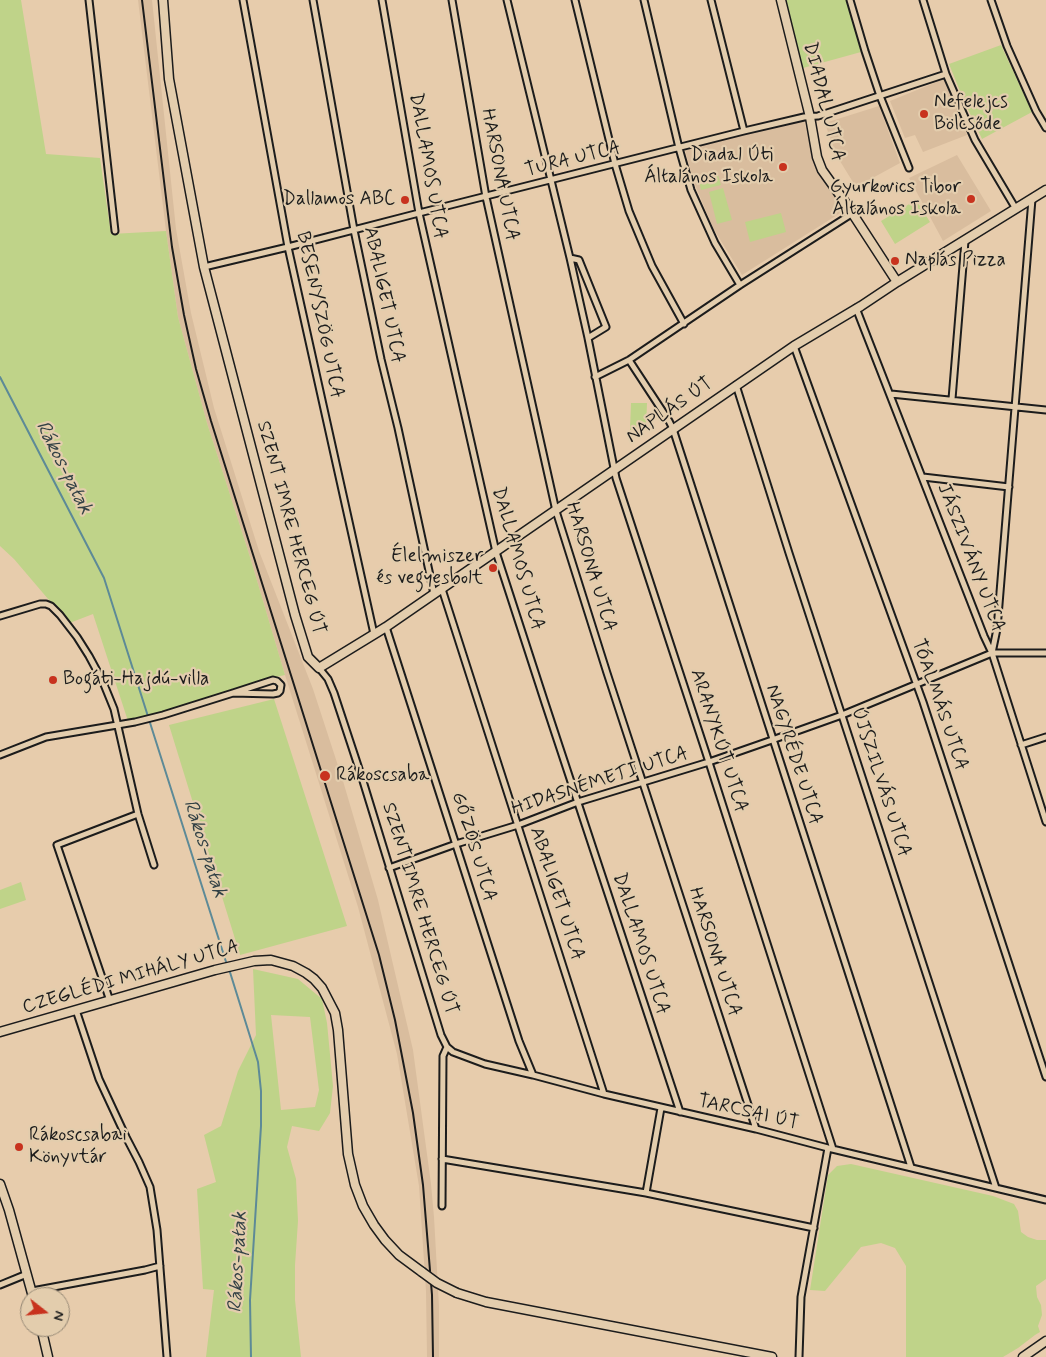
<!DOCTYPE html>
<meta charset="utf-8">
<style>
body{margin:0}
#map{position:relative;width:1046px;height:1357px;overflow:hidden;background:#e7ccac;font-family:Mynerve,sans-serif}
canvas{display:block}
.north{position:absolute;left:20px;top:1287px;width:50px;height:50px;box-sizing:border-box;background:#e3cdad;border:1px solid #938673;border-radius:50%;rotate:106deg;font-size:14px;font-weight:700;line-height:20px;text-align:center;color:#1c1c1c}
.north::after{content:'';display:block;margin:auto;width:18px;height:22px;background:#c8321e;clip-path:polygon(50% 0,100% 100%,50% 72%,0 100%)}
</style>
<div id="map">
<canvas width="1046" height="1357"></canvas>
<div class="north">N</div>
</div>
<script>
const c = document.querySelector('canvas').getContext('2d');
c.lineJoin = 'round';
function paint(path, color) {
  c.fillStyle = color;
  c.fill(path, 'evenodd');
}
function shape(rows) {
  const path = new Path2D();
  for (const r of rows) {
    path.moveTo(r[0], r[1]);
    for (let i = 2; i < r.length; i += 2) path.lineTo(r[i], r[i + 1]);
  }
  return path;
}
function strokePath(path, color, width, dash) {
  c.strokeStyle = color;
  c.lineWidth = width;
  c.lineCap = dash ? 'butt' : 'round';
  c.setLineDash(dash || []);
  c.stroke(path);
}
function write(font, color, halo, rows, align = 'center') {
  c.font = font + ' Mynerve,sans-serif';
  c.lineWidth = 4.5;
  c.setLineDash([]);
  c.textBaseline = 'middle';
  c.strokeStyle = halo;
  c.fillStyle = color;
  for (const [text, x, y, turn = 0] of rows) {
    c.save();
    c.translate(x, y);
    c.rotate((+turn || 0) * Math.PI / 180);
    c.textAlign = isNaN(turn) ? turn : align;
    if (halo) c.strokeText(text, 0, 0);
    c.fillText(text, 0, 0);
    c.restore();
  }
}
const built = shape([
 [138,0,152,0,176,229,191,313,214,408,259,551,313,689,343,781,378,900,413,1050,431,1184,434,1217,439,1306,439,1357,427,1357,426,1291,419,1186,397,1054,358,907,285,675,250,557,207,423,178,317,166,231],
 [944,79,967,135,923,152,915,135,905,138,890,101],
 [879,106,900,163,856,187,835,153,825,123],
 [804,120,815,165,845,210,742,275,713,228,693,180,685,150],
 [957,155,991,211,943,241,909,178]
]);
const green = shape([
 [0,0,21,0,46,154,100,158,111,234,166,231,178,317,207,423,250,557,285,675,271,678,159,714,128,721,93,614,67,624,60,613,14,559,0,546],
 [786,0,847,0,861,52,803,68],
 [1001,45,1032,112,982,139,964,101,949,64],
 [717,172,721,185,701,190,698,177],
 [723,188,732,220,717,224,709,192],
 [916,200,930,222,895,244,881,221],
 [781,213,786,232,750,242,745,222],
 [631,403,647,403,646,430,630,430],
 [274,699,347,926,240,955,169,725],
 [21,882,26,900,0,909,0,890],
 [253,969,298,979,322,999,327,1023,333,1086,330,1113,319,1131,292,1126,287,1147,296,1179,298,1221,295,1265,295,1300,301,1357,206,1357,214,1290,203,1289,197,1189,216,1182,204,1135,221,1126,238,1071,256,1035],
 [271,1015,310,1017,319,1090,315,1107,281,1110],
 [851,1164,993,1196,1014,1204,1018,1211,1021,1232,1028,1237,1037,1240,1046,1240,1046,1279,1036,1286,1037,1297,1041,1305,1042,1315,1038,1326,1040,1332,1035,1335,1018,1348,1003,1357,906,1357,906,1266,895,1248,881,1243,861,1247,825,1291,810,1290,828,1175,837,1166]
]);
const stream = shape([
 [0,377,104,578,227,965],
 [229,969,258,1062,261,1091,261,1126,250,1300,251,1357]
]);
const street = shape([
 [89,0,115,231],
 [243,0,288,247,374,634],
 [313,0,354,230,381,359,398,428,434,594],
 [382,0,419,213,496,552,545,703,680,1112],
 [452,0,486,197,556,511,607,673,756,1129],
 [507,0,570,258,588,338,616,478,706,753,833,1149],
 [575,0,615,164,629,211,652,266,684,324],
 [644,0,679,148,691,190,715,243,740,285],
 [711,0,744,131],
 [850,0,865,51,880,96,909,168],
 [923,0,946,74,960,106,975,140,1016,209],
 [991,0,1007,46,1036,111,1046,128],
 [570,258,579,260,606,327,588,338],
 [204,267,288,247,419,213,744,131,804,117,818,116,946,74],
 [856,308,984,636,992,653,1046,822],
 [794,346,923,702,1046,1077],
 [629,360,669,421,673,429,911,1167],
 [595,377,629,360,740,285,853,213],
 [736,385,789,553,996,1188],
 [891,394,1046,410],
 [952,399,965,241],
 [923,477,1009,487],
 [442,589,604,1094],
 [0,616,40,604,46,604,51,606,60,615,77,637,89,656,103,682,114,709,138,814,154,865],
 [386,627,519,1041,533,1075],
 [992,653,997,629,1032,199],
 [319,668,328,679,334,693,363,781,441,1035,447,1047,453,1052,485,1064,533,1075,604,1094,756,1129,828,1148,1046,1200],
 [1021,745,1046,737],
 [0,755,46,737,135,722,163,715,233,693,273,680,277,681,281,685,280,691,278,693,273,694,233,693],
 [389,868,456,844,518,825,578,802,709,762,772,740,842,715,992,653,1046,653],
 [110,1001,57,845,138,814],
 [76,1010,99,1079,126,1137,139,1162,150,1187,157,1230,167,1357],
 [442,1159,646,1193,814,1228],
 [646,1193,661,1108],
 [442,1206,443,1056,447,1047],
 [0,1285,27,1274],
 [32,1291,145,1270,160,1266],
 [799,1357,801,1297,828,1148]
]);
const secondary = shape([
 [163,0,169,79,204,267,295,615,308,657,319,668,386,627,794,346,861,306,897,282,1046,190],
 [781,0,810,117,817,157,822,170,847,205,897,282],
 [0,1032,215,970,254,961,271,960,293,966,306,973,314,979,322,988,335,1013,338,1030,348,1154,355,1185,363,1206,374,1225,385,1240,399,1255,422,1272],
 [0,1184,9,1210,33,1297],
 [457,1293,486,1302,772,1357],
 [41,1327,48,1357],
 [1023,1357,1046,1341]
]);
const rail = shape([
 [142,0,172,247,184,315,196,369,211,421,379,955,395,1020,413,1113,423,1185,432,1295,433,1357]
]);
const secondaryBridge = shape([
 [422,1272,437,1283,457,1293]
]);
const markers = [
 [924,114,5,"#c8321e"],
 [783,167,5,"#c8321e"],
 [971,199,5,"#c8321e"],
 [405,200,5,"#c8321e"],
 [895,261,5,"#c8321e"],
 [493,568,5,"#c8321e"],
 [53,680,5,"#c8321e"],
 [325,776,6,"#c8321e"],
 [19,1147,5,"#c8321e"]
];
const streetNames = [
 ["DIADAL UTCA",823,102,76],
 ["TURA UTCA",573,160,-14],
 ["DALLAMOS UTCA",427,166,80],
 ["HARSONA UTCA",499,175,79],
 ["ABALIGET UTCA",383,295,78],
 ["BESENYSZÖG UTCA",319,315,78],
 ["NAPLÁS ÚT",670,411,-35],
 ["SZENT IMRE HERCEG ÚT",290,528,75],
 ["JÁSZIVÁNY UTCA",970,558,69],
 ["DALLAMOS UTCA",517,559,74],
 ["HARSONA UTCA",590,567,73],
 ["TÓALMÁS UTCA",939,705,71],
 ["ARANYKÚT UTCA",718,741,72],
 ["NAGYRÉDE UTCA",793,755,72],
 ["HIDASNÉMETI UTCA",600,782,-18],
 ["ÚJSZILVÁS UTCA",880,782,72],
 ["GŐZÖS UTCA",473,847,73],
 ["ABALIGET UTCA",556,894,72],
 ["SZENT IMRE HERCEG ÚT",419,909,73],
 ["DALLAMOS UTCA",640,944,72],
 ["HARSONA UTCA",714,952,72],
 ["CZEGLÉDI MIHÁLY UTCA",131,978,-16],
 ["TARCSAI ÚT",748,1113,13]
];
const poiNames = [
 ["Nefelejcs",934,103],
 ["Bölcsőde",934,125],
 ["Diadal Úti",773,156,"right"],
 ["Általános Iskola",773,178,"right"],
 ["Gyurkovics Tibor",961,188,"right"],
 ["Általános Iskola",961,210,"right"],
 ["Dallamos ABC",395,200,"right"],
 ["Naplás Pizza",905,261],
 ["Élelmiszer",483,557,"right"],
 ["és vegyesbolt",483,579,"right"],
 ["Bogáti-Hajdú-villa",63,680],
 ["Rákoscsaba",336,776],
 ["Rákoscsabai",29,1136],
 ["Könyvtár",29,1158]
];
const waterNames = [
 ["Rákos-patak",63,468,63],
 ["Rákos-patak",204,849,72],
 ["Rákos-patak",239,1262,-87]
];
paint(built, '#d9bd9e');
paint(green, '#bfd389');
strokePath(stream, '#5d8a97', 2);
strokePath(street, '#1c1c1c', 9);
strokePath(secondary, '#1c1c1c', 11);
strokePath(street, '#e3cdad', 5);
strokePath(secondary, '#e3cdad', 8);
strokePath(rail, '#1c1c1c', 2);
strokePath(secondaryBridge, '#1c1c1c', 11, []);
strokePath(secondaryBridge, '#e3cdad', 8);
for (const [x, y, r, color] of markers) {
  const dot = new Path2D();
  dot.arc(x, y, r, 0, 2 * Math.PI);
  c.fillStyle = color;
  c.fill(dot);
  strokePath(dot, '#e3cdad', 2);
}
write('19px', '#1c1c1c', '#e3cdad', streetNames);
write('19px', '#1c1c1c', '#e3cdad', poiNames, 'left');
write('italic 20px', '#324145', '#e3cdad', waterNames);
</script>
